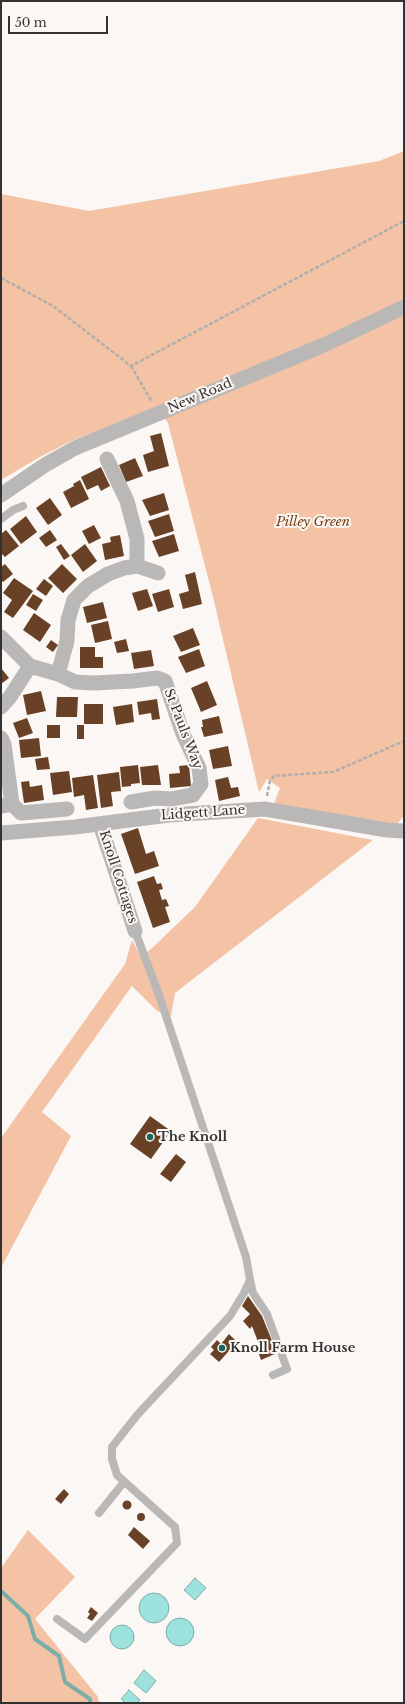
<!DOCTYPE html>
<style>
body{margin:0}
#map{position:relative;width:405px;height:1704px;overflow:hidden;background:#fbf7f5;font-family:"Libre Baskerville",serif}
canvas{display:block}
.frame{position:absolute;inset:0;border:2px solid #333131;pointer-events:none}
.scale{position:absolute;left:8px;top:16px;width:100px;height:18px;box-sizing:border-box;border:2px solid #333131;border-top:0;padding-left:5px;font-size:12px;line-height:14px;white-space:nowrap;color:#333131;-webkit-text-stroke:3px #fbf7f5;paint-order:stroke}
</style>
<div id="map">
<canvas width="405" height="1704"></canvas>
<div class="frame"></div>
<div class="scale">50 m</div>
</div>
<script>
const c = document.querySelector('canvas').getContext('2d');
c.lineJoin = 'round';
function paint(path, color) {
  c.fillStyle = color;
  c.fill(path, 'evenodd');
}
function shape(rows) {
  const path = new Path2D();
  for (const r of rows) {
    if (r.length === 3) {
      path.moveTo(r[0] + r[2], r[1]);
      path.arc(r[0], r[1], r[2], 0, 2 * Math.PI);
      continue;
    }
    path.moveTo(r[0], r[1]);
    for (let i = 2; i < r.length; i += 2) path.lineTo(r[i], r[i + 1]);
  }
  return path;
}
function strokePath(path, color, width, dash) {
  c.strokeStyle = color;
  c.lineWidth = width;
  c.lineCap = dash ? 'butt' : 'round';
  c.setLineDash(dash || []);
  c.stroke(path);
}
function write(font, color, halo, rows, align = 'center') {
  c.font = font + ' "Libre Baskerville",serif';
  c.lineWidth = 4;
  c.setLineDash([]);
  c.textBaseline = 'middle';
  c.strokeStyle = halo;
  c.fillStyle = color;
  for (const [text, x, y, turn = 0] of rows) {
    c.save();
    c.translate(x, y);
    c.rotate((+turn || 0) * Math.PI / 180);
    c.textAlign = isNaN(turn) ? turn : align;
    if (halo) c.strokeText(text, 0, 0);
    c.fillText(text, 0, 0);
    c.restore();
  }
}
const green = shape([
 [404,151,404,816,397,824,274,804,280,788,267,779,259,792,213,597,168,423,158,407,71,441,38,458,1,480,1,194,89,211,379,161],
 [258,818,373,840,175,993,171,1016,157,1011,132,986,42,1112,71,1136,1,1268,1,1138,125,964,132,940,141,957,151,949,195,907],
 [28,1530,75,1577,35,1619,98,1697,99,1703,1,1703,1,1568]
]);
const water = shape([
 [195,1578,206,1588,195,1600,184,1590,195,1578],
 [154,1608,15],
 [180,1632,14],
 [122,1637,12],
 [144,1670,156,1681,146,1693,134,1683,144,1670],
 [129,1690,140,1700,137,1703,126,1703,121,1699,129,1690]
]);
const stream = shape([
 [1,1591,28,1616,35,1639,59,1656,65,1682,90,1699,90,1703]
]);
const building = shape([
 [161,433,169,466,148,472,143,455,154,451,150,436],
 [135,458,143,476,126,482,119,465],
 [101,467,110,486,101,491,98,485,87,490,81,477],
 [80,480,89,499,71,508,63,492,74,486,73,484],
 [164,493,169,510,150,516,142,500],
 [50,498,62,515,48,525,36,508],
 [169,514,174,531,155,537,148,521],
 [26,516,37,532,21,544,10,529],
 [94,525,101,538,89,544,82,531],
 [6,530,19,546,5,557,1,553,1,534],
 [50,530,57,540,46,547,39,538],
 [174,534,179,551,159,557,152,541],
 [120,535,124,556,105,560,102,544,111,542,110,537],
 [61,544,70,556,64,560,56,547],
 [85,544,97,561,83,572,71,555],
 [5,564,13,574,3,582,1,580,1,567],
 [62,564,77,579,63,593,48,578],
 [195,572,202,604,183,609,179,594,189,591,185,575],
 [14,578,33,591,13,618,4,612,12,600,3,593],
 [44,579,53,586,46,596,36,589],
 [147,589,153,606,138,611,132,593],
 [169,589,174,607,158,612,152,594],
 [33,594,43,600,36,611,26,605],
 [103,602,107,618,87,623,83,607],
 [34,613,51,625,40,642,23,630],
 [108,621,112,639,95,643,91,625],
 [193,628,200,645,181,652,173,636],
 [126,639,129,651,117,653,114,642],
 [51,640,58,645,53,652,46,647],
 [80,647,95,647,95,657,103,657,103,668,80,668],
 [199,649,205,666,186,673,178,657],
 [151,650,154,666,134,669,131,653],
 [1,668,9,678,1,684],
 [207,681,217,705,201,712,191,688],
 [41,691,46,711,27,715,23,695],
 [57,697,78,697,77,717,56,717],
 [157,699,160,719,152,720,151,713,139,715,137,702],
 [84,704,103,704,103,724,84,724],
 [132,704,134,722,116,725,113,707],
 [219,716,223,733,204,737,201,727,203,727,202,720],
 [27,718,33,733,19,738,13,723],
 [47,725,60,725,60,738,47,738],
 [77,725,84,725,84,739,77,739],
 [39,738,41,756,21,758,19,740],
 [228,746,232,766,213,769,209,750],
 [48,757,50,769,37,770,35,759],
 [138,765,140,783,131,784,131,786,122,787,120,767],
 [158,765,161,785,142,785,140,767],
 [189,765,191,786,170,788,169,774,180,773,179,766],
 [69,771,72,792,53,795,50,773],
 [119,772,121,791,111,792,113,806,101,808,97,775],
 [93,775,98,808,86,810,84,795,74,797,72,778],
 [228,777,231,788,238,787,240,796,219,801,215,780],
 [29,781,30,787,42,785,44,800,24,803,21,782],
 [138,828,146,854,154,851,159,866,135,874,121,834],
 [154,876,157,884,161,883,163,889,159,890,162,900,166,899,169,906,165,907,170,922,153,928,137,882],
 [150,1116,171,1131,151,1159,130,1144],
 [176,1154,186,1162,171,1182,160,1174],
 [248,1296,262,1316,277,1353,261,1360,257,1349,260,1347,252,1326,250,1329,243,1321,250,1314,242,1306],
 [229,1334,237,1342,219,1362,210,1354,214,1350,211,1347,217,1340,221,1344],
 [64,1489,69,1494,61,1504,55,1499],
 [127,1505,4.5],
 [141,1517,4],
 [134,1527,150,1541,143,1549,128,1535],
 [91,1607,98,1613,92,1621,87,1618,90,1614,88,1612]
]);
const path = shape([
 [1,278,53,306,131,366,404,221],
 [131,366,152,402],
 [267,796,270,781,274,776,333,772,404,741]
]);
const service = shape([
 [1,519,13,510,23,506],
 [250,1280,253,1293,267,1314,287,1369,273,1375],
 [99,1513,124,1482],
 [57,1619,85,1639,177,1543,175,1527,117,1475,112,1459,112,1447,138,1414,230,1316,244,1293,250,1280,246,1257,159,995,135,931]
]);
const minor = shape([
 [107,459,127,501,137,539,137,566],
 [1,495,45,465,75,448,324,345,404,307],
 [1,637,30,666,58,674,75,682,94,683,133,681,157,678,165,681,183,734,199,768,201,784,193,795,171,799,155,798,131,802],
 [58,674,67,641,68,620,74,600,88,586,108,574,124,568,137,566,158,573],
 [1,707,10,697,30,666],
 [1,738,4,744,12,804,1,806],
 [12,804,21,813,67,809],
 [100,824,135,931],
 [1,833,75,827,169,815,265,809,387,830,404,831]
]);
const markers = [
 [150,1137,4,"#196662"],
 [222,1348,4,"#196662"]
];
const streetNames = [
 ["New Road",200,396,-23],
 ["St Pauls Way",183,729,69],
 ["Lidgett Lane",203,813,-4],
 ["Knoll Cottages",118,877,72]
];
const parkNames = [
 ["Pilley Green",313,522]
];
const poiNames = [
 ["The Knoll",158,1137],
 ["Knoll Farm House",230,1348]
];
paint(green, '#f4c3a5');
paint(water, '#9de2dd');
strokePath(water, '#7dada9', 1);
strokePath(stream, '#7dada9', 4);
paint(building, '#694126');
strokePath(path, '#b1aeac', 2.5, [4, 2]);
strokePath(service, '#bab8b7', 8);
strokePath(minor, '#bab8b7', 15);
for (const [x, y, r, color] of markers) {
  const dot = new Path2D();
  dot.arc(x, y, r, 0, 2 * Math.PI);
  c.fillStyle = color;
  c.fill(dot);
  strokePath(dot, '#fbf7f5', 1.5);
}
write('13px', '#333131', '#fbf7f5', streetNames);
write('italic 13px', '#773c0c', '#fbf7f5', parkNames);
write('bold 13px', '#333131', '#fbf7f5', poiNames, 'left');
</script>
